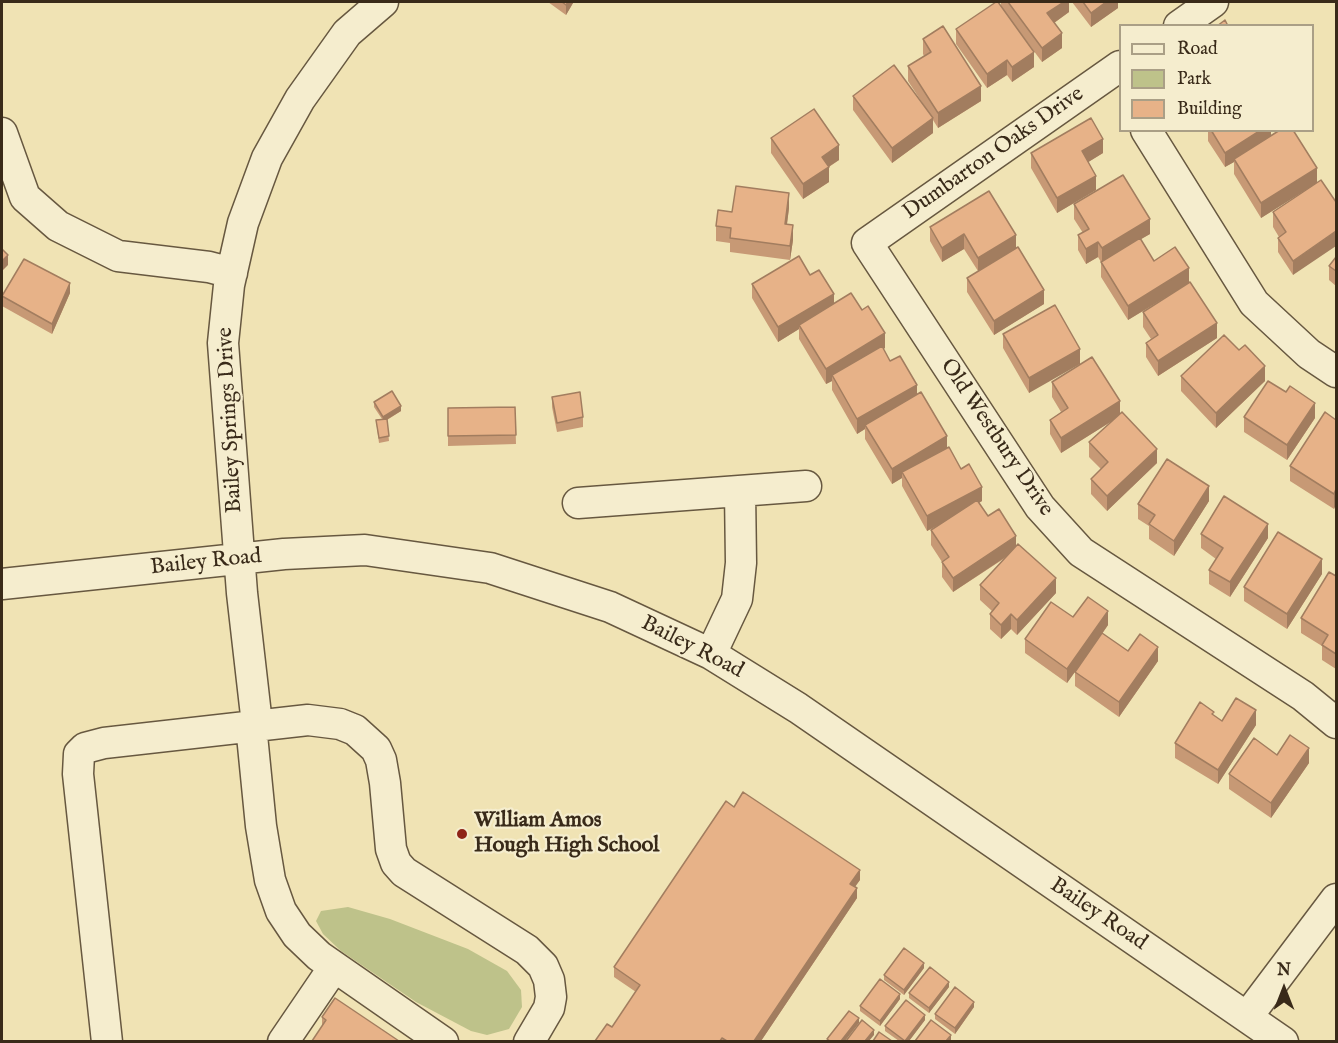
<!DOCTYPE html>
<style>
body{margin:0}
#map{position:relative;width:1338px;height:1043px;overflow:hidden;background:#f0e3b4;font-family:"IM FELL English",serif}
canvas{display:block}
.frame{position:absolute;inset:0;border:3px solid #392a19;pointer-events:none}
.legend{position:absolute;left:1119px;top:24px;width:195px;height:108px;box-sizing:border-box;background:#f5edce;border:2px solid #aa9f86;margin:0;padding:8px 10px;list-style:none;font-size:18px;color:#392a19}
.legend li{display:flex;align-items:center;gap:12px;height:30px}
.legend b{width:30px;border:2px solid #aa9f86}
.north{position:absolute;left:1254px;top:959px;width:60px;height:60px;-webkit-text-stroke:4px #f5edce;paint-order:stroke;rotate:0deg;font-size:16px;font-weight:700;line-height:24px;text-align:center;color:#392a19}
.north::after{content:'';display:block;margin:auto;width:21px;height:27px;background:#392a19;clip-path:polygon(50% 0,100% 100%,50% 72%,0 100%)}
</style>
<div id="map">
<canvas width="1338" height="1043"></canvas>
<div class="frame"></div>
<ul class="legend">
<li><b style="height:8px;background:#f5edce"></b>Road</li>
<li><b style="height:16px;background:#bec28a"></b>Park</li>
<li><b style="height:16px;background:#e7b288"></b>Building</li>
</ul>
<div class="north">N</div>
</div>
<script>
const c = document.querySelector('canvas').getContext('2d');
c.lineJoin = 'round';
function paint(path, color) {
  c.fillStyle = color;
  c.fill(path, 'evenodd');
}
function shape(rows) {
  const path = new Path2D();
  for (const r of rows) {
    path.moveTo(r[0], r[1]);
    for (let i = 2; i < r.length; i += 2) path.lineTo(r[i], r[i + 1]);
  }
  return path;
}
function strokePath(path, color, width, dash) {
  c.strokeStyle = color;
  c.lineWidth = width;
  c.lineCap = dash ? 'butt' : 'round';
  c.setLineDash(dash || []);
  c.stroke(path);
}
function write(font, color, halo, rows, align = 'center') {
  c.font = font + ' "IM FELL English",serif';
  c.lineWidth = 4.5;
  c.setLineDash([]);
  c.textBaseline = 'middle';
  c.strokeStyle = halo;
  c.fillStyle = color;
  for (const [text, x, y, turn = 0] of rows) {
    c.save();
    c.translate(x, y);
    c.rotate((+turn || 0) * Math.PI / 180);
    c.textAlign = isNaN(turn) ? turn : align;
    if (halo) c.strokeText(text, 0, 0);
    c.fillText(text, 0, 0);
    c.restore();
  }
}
const green = shape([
 [348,907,390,919,468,949,507,971,521,990,522,1007,509,1029,487,1035,471,1031,416,1002,341,951,323,934,316,921,321,911]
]);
const minor = shape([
 [1179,26,1213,2],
 [1120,66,867,243,1040,507,1081,552,1303,696,1336,723],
 [1146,130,1254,303,1309,354,1336,372],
 [2,133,25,197,58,226,118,256,209,267,232,273],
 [578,503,806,486],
 [2,584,284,554,365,550,490,568,610,607,711,654,798,708,1283,1042],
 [711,654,737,599,741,563,740,491],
 [257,724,242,593,223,343,229,285,243,223,267,158,300,99,347,33,383,2],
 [251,725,261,826,270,880,281,911,297,935,319,956,443,1042],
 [1247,1017,1336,899],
 [107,1042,78,774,79,754,85,748,104,743,308,720,340,724,355,730,376,749,381,760,385,783,391,849,396,863,404,872,527,950,543,966,549,980,551,997,549,1008,529,1042],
 [283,1042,334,967]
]);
const wall = shape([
 [548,2,573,2,573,3,566,15],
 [1001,2,1069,2,1069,12,1054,23,1062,48,1042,62,1019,31,1034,67,1012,82,1007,75,987,88,956,44,956,29,1001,5],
 [1072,2,1118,2,1118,8,1091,27],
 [923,39,981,101,938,128,933,120,933,133,892,163,853,110,853,96,925,107,908,81,908,66,924,56,923,54],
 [1208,130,1271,130,1271,136,1317,168,1293,275,1278,252,1278,238,1279,237,1273,227,1273,212,1307,189,1261,218,1234,174,1234,162,1225,167,1208,141],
 [771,138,839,160,829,167,829,182,803,199,771,153],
 [1031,153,1103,153,1088,162,1096,190,1057,213,1031,168],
 [1074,204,1150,234,1140,239,1154,261,1189,283,1128,320,1101,277,1101,262,1098,257,1086,264,1078,250,1078,235,1083,233,1074,219],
 [789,208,787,224,793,240,790,260,730,252,730,243,716,241,716,226,732,212],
 [930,227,1016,248,1044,304,994,335,967,292,967,278,978,271,964,249,942,262,930,241],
 [1336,257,1336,286,1329,280,1329,266],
 [810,275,834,304,885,348,883,349,890,361,917,394,947,447,982,501,979,503,988,516,1016,545,1056,593,1017,635,1011,629,1001,639,990,629,990,614,992,611,980,600,980,585,1005,558,953,592,942,577,942,562,931,545,931,530,941,524,927,531,902,486,902,478,892,484,865,439,865,429,857,434,832,390,832,381,826,384,799,339,799,329,778,342,752,298,752,284],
 [70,293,52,334,2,306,2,296],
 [1336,301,1336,318,1335,317,1335,302],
 [1143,312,1217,338,1158,376,1146,357,1146,343,1151,339,1143,327],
 [1003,334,1080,349,1029,393,1003,348],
 [1181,376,1265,381,1216,428,1181,391],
 [1052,382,1120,413,1157,463,1107,511,1091,494,1091,479,1101,469,1089,457,1089,442,1112,421,1061,453,1050,434,1050,420,1061,412,1052,397],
 [552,397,583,417,583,427,557,432,552,407],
 [374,402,401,411,387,420,389,441,379,443,376,420,382,419,374,407],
 [515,407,516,444,448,446,448,408],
 [1244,417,1315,418,1287,460,1244,432],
 [1336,420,1336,504,1334,509,1290,481,1290,466],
 [1209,501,1174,556,1149,539,1149,526,1138,519,1138,504],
 [1201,534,1268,538,1230,597,1209,584,1209,570,1216,559,1201,548],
 [1322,574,1287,629,1244,601,1244,587],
 [1336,576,1336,669,1322,660,1322,646,1301,633,1301,618],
 [1073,617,1108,625,1102,634,1128,651,1158,661,1119,717,1075,686,1075,672,1067,683,1025,653,1025,639],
 [1214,716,1222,721,1256,725,1218,784,1175,758,1175,743],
 [1277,755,1309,763,1271,818,1229,789,1229,774],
 [860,880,854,887,857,898,761,1041,595,1041,612,1027,636,992,614,977,614,967],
 [924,968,904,995,884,980,884,975],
 [949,987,929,1013,909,998,909,993],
 [900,999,880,1026,860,1011,860,1006],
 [974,1007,955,1034,935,1019,935,1014],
 [322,1017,399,1041,322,1027],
 [925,1020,909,1041,899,1041,885,1031,885,1026]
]);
const shadedWall = shape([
 [568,2,573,2,573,3,566,15,566,5],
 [1064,2,1069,2,1069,12,1047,28,1047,13],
 [1106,2,1118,2,1118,8,1091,27,1091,13],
 [1062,33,1062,48,1042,62,1042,48],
 [1034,52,1034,67,1012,82,1012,67],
 [1007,60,1007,75,987,88,987,74],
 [981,86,981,101,938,128,938,113],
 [933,118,933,133,892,163,892,148],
 [1261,130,1271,130,1271,139,1234,159,1234,162,1225,167,1225,153],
 [1103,139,1103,153,1082,166,1082,151],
 [839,145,839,160,822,171,822,157],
 [829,167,829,182,803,199,803,184],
 [1317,168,1317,183,1261,218,1261,203],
 [1096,176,1096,190,1057,213,1057,198],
 [789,193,789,208,785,239,785,224],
 [1150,219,1150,234,1102,262,1102,248],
 [793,225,793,240,790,260,790,246],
 [1336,231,1336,246,1293,275,1293,261],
 [3,232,3,242,2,243,2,234],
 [964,234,964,249,942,262,942,248],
 [1016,235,1016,249,978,272,978,258],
 [1098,242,1098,257,1086,264,1086,249],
 [8,255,8,265,2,271,2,261],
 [1189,268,1189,283,1128,320,1128,306],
 [70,283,70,293,52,334,52,324],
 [1044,290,1044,304,994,335,994,321],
 [834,294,834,309,799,325,799,329,778,342,778,327],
 [1217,323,1217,338,1158,376,1158,361],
 [885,333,885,348,834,379,832,375,832,381,826,384,826,369],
 [1080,349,1080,364,1029,393,1029,378],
 [1265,366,1265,381,1216,428,1216,413],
 [917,385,917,400,865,425,865,429,857,434,857,419],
 [1120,401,1120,416,1061,453,1061,438],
 [1315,403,1315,418,1287,460,1287,445],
 [401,406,401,411,383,422,383,417],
 [947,436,947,451,902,472,902,478,892,484,892,469],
 [1157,449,1157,463,1107,511,1107,496],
 [1209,486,1209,501,1174,556,1174,541],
 [982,487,982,501,927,531,927,516],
 [1336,489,1336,504,1334,509,1334,494],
 [1268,524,1268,538,1230,597,1230,582],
 [1016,536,1016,550,953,592,953,578],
 [1322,559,1322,574,1287,629,1287,614],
 [1056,578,1056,593,1017,635,1017,620],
 [1108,611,1108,625,1067,683,1067,669],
 [1011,614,1011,629,1001,639,1001,625],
 [1158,647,1158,661,1119,717,1119,702],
 [1256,710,1256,725,1218,784,1218,770],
 [1309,748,1309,763,1271,818,1271,803],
 [860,870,860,880,850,894,850,884],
 [857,888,857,898,761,1041,754,1041],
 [924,963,924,968,904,995,904,990],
 [949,982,949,987,929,1013,929,1008],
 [900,994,900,999,880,1026,880,1021],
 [974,1002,974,1007,955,1034,955,1028],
 [925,1015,925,1020,909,1041,905,1041],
 [859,1018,859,1023,845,1041,841,1041],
 [874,1030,874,1035,869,1041,865,1041],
 [951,1035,951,1040,949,1041,946,1041]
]);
const building = shape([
 [562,2,568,2,566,5,562,2],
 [996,2,998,2,1034,52,1012,67,1007,60,987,74,956,29,996,2],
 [1008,2,1064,2,1047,13,1062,33,1042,48,1008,2],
 [1083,2,1106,2,1091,13,1083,2],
 [1225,20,1228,26,1217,26,1225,20],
 [943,26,981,86,938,113,908,66,931,52,923,39,943,26],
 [894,65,933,118,892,148,853,96,894,65],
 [814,109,839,145,822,157,829,167,803,184,771,138,814,109],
 [1091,118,1103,139,1082,151,1096,176,1057,198,1031,153,1091,118],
 [1211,130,1261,130,1225,153,1211,130],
 [1280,130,1293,130,1317,168,1261,203,1234,159,1280,130],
 [1123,175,1150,219,1102,248,1098,242,1086,249,1078,235,1089,229,1074,204,1123,175],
 [1321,180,1336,202,1336,231,1293,261,1278,238,1286,232,1273,212,1321,180],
 [736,186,789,193,785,224,793,225,790,246,730,238,731,228,716,226,718,210,732,212,736,186],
 [989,191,1016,235,978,258,964,234,942,248,930,227,989,191],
 [1140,238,1154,261,1175,247,1189,268,1128,306,1101,262,1140,238],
 [1018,247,1044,290,994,321,967,278,1018,247],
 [2,249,8,255,2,261,2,249],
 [799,256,810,275,819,270,834,294,778,327,752,284,799,256],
 [1336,257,1336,271,1329,266,1336,257],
 [24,259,70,283,52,324,2,296,24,259],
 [1190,282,1217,323,1158,361,1146,343,1158,335,1143,312,1190,282],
 [851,293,862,310,868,306,885,333,826,369,799,325,851,293],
 [1055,305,1080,349,1029,378,1003,334,1055,305],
 [1224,335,1239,350,1245,345,1265,366,1216,413,1181,376,1224,335],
 [882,346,890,361,900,356,917,385,857,419,832,375,882,346],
 [1092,357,1120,401,1061,438,1050,420,1068,408,1052,382,1092,357],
 [1268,381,1286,392,1290,386,1315,403,1287,445,1244,417,1268,381],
 [392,391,401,406,383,417,374,402,392,391],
 [580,392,583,417,557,423,552,397,580,392],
 [921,392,947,436,892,469,865,425,921,392],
 [515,407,516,435,448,436,448,408,515,407],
 [1122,412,1157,449,1107,496,1091,479,1108,462,1089,442,1122,412],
 [1325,412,1336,420,1336,489,1334,494,1290,466,1325,412],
 [387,419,389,436,379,438,376,420,387,419],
 [949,447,961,469,969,464,982,487,927,516,902,472,949,447],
 [1167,459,1209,486,1174,541,1149,524,1155,515,1138,504,1167,459],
 [1224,496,1268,524,1230,582,1209,570,1223,548,1201,534,1224,496],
 [977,500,988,516,999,509,1016,536,953,578,942,562,949,557,931,530,977,500],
 [1278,532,1322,559,1287,614,1244,587,1278,532],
 [1018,544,1056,578,1017,620,1011,614,1001,625,990,614,999,603,980,585,1018,544],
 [1329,572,1336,576,1336,654,1322,645,1328,635,1301,618,1329,572],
 [1088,597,1108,611,1067,669,1025,639,1051,602,1073,617,1088,597],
 [1102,633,1128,651,1140,634,1158,647,1119,702,1075,672,1102,633],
 [1236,698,1256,710,1218,770,1175,743,1200,702,1214,712,1212,714,1222,721,1236,698],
 [1290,735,1309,748,1271,803,1229,774,1254,738,1277,755,1290,735],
 [743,792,860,870,850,884,857,888,754,1041,727,1041,722,1038,720,1041,595,1041,607,1024,612,1027,640,985,614,967,726,801,734,807,743,792],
 [904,948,924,963,904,990,884,975,904,948],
 [930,967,949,982,929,1008,909,993,930,967],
 [880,979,900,994,880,1021,860,1006,880,979],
 [955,987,974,1002,955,1028,935,1014,955,987],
 [335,998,399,1041,312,1041,326,1020,322,1017,335,998],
 [906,1000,925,1015,905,1041,885,1026,906,1000],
 [849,1011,859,1018,841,1041,830,1041,827,1039,849,1011],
 [862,1020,874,1030,865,1041,846,1041,862,1020],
 [931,1020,951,1035,946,1041,915,1041,931,1020],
 [879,1032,892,1041,873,1041,879,1032]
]);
const markers = [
 [462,834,6,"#8f2418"]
];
const streetNames = [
 ["Dumbarton Oaks Drive",994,154,-35],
 ["Bailey Springs Drive",231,420,-93],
 ["Old Westbury Drive",996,438,56],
 ["Bailey Road",206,563,-6],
 ["Bailey Road",692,648,27],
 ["Bailey Road",1098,915,34]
];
const poiNames = [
 ["William Amos",474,821],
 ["Hough High School",474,846]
];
paint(green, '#bec28a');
strokePath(minor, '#675840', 33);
strokePath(minor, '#f5edce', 30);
paint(wall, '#c79975');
paint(shadedWall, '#a27d5f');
paint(building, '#e7b288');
strokePath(building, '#a27d5f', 1.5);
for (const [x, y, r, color] of markers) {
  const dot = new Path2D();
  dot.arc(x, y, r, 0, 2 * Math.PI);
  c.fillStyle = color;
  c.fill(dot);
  strokePath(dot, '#f5edce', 2);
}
write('22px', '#392a19', '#f5edce', streetNames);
write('bold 22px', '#392a19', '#f5edce', poiNames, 'left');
</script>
